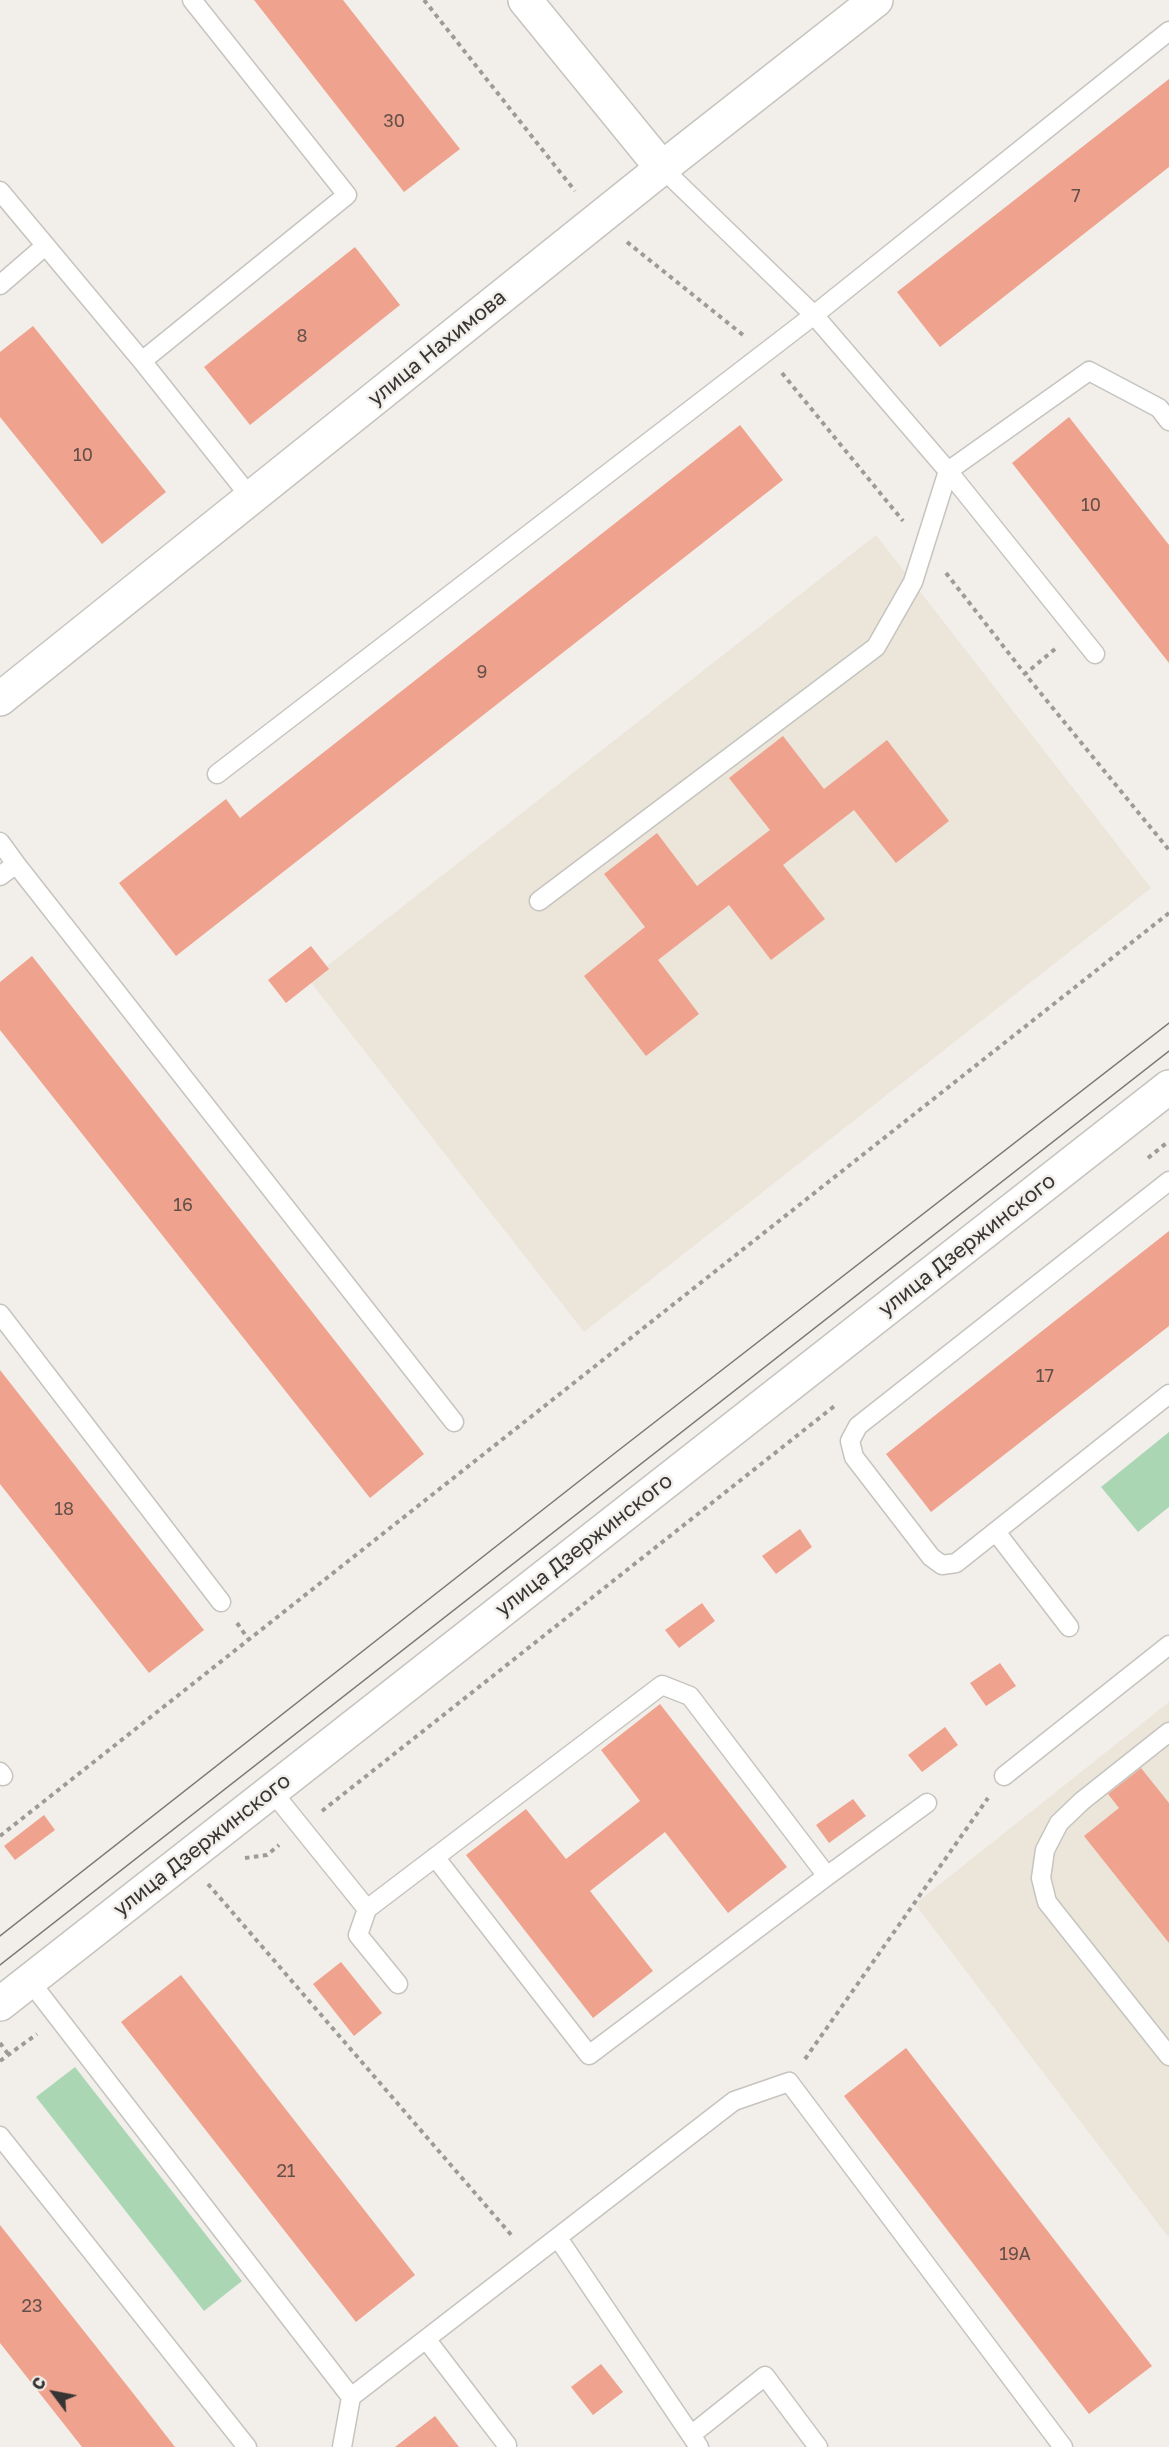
<!DOCTYPE html>
<meta charset="utf-8">
<style>
body{margin:0}
#map{position:relative;width:1169px;height:2447px;overflow:hidden;background:#f2efeb;font-family:"Golos Text",sans-serif}
canvas{display:block}
.north{position:absolute;left:24px;top:2363px;width:60px;height:60px;-webkit-text-stroke:4px #f2efeb;paint-order:stroke;rotate:302deg;font-size:16px;font-weight:700;line-height:24px;text-align:center;color:#363533}
.north::after{content:'';display:block;margin:auto;width:21px;height:27px;background:#363533;clip-path:polygon(50% 0,100% 100%,50% 72%,0 100%)}
</style>
<div id="map">
<canvas width="1169" height="2447"></canvas>
<div class="north">С</div>
</div>
<script>
const c = document.querySelector('canvas').getContext('2d');
c.lineJoin = 'round';
function paint(path, color) {
  c.fillStyle = color;
  c.fill(path, 'evenodd');
}
function shape(rows) {
  const path = new Path2D();
  for (const r of rows) {
    path.moveTo(r[0], r[1]);
    for (let i = 2; i < r.length; i += 2) path.lineTo(r[i], r[i + 1]);
  }
  return path;
}
function strokePath(path, color, width, dash) {
  c.strokeStyle = color;
  c.lineWidth = width;
  c.lineCap = dash ? 'butt' : 'round';
  c.setLineDash(dash || []);
  c.stroke(path);
}
function write(font, color, halo, rows, align = 'center') {
  c.font = font + ' "Golos Text",sans-serif';
  c.lineWidth = 5;
  c.setLineDash([]);
  c.textBaseline = 'middle';
  c.strokeStyle = halo;
  c.fillStyle = color;
  for (const [text, x, y, turn = 0] of rows) {
    c.save();
    c.translate(x, y);
    c.rotate((+turn || 0) * Math.PI / 180);
    c.textAlign = isNaN(turn) ? turn : align;
    if (halo) c.strokeText(text, 0, 0);
    c.fillText(text, 0, 0);
    c.restore();
  }
}
const built = shape([
 [876,535,1151,888,584,1332,309,980],
 [1169,1702,1169,2238,915,1904]
]);
const green = shape([
 [1169,1432,1169,1507,1138,1532,1101,1487],
 [75,2067,242,2281,204,2311,36,2097]
]);
const building = shape([
 [254,0,343,0,460,149,404,192],
 [1169,79,1169,167,940,347,897,292],
 [355,247,400,305,250,425,204,367],
 [33,326,166,492,102,544,0,417,0,352],
 [1069,417,1169,545,1169,663,1012,463],
 [740,425,783,480,176,956,119,883,226,799,240,818],
 [783,736,824,789,887,740,949,821,896,863,854,810,783,865,825,919,771,960,729,905,658,960,699,1014,646,1056,584,976,645,927,604,874,657,833,697,886,770,830,729,778],
 [311,946,329,969,286,1003,268,980],
 [32,956,424,1454,370,1498,0,1030,0,982],
 [1169,1231,1169,1326,931,1512,886,1454],
 [0,1370,204,1630,149,1673,0,1484],
 [800,1529,812,1547,776,1574,762,1556],
 [702,1603,715,1621,679,1648,665,1630],
 [1000,1663,1016,1686,986,1706,970,1683],
 [660,1704,787,1867,728,1913,665,1832,590,1891,653,1971,593,2018,466,1855,526,1809,566,1859,640,1801,601,1750],
 [945,1727,958,1745,922,1772,908,1755],
 [1141,1768,1169,1803,1169,1943,1084,1836,1119,1808,1108,1794],
 [853,1799,866,1816,829,1843,816,1825],
 [44,1815,55,1830,15,1860,4,1846],
 [341,1962,382,2013,354,2036,313,1984],
 [181,1975,415,2275,356,2322,121,2022],
 [906,2048,1152,2366,1089,2414,844,2096],
 [0,2225,140,2402,175,2447,82,2447,0,2343],
 [601,2364,623,2392,593,2415,571,2387],
 [435,2416,459,2447,395,2447]
]);
const path = shape([
 [424,0,575,191],
 [627,242,743,335],
 [782,373,903,521],
 [946,573,1025,674],
 [1055,649,1025,674,1169,850],
 [1148,1158,1169,1141],
 [237,1623,249,1640],
 [322,1811,837,1404],
 [0,1836,1169,913],
 [245,1858,267,1855,279,1845],
 [208,1884,513,2237],
 [0,2043,8,2054],
 [805,2059,988,1798],
 [0,2061,37,2034]
]);
const service = shape([
 [662,168,814,315,948,471,1095,654],
 [0,191,142,361,251,498],
 [0,285,45,246],
 [142,361,347,195,192,0],
 [217,774,814,315,1169,31],
 [0,842,16,864,0,876],
 [16,864,454,1422],
 [539,901,876,647,913,582,948,471,1089,371,1159,408,1169,421],
 [1169,1181,858,1426,850,1441,854,1457,931,1557,942,1565,956,1563,1169,1394],
 [0,1314,221,1602],
 [996,1532,1069,1627],
 [1169,1732,1082,1801,1059,1823,1045,1850,1041,1878,1047,1902,1169,2056],
 [0,1772,3,1776],
 [1004,1776,1169,1645],
 [271,1790,367,1909,662,1685,690,1696,827,1876],
 [435,1857,589,2055,827,1876,927,1803],
 [367,1909,358,1935,398,1984],
 [29,1980,351,2397,734,2101,789,2082,1063,2447],
 [0,2136,247,2447],
 [558,2238,699,2447],
 [426,2339,507,2445],
 [691,2435,765,2376,818,2447],
 [342,2447,351,2397]
]);
const minor = shape([
 [525,0,662,168],
 [0,699,662,168,876,0]
]);
const secondary = shape([
 [0,2004,1169,1087]
]);
const tram = shape([
 [0,1936,615,1453,1169,1023],
 [0,1965,1169,1051]
]);
const numberNames = [
 ["30",394,121],
 ["7",1076,196],
 ["8",302,336],
 ["10",83,455],
 ["10",1091,505],
 ["9",482,672],
 ["16",183,1205],
 ["17",1045,1376],
 ["18",64,1509],
 ["21",286,2171],
 ["19А",1015,2254],
 ["23",32,2306]
];
const streetNames = [
 ["улица Нахимова",437,348,-39],
 ["улица Дзержинского",967,1245,-38],
 ["улица Дзержинского",584,1545,-38],
 ["улица Дзержинского",202,1845,-38]
];
paint(built, '#ebe5da');
paint(green, '#abd6b4');
paint(building, '#efa28d');
strokePath(service, '#c6c4bf', 21);
strokePath(minor, '#c6c4bf', 36);
strokePath(secondary, '#c6c4bf', 36);
strokePath(path, '#9d9b98', 4, [4.5, 4.5]);
strokePath(service, '#fff', 18);
strokePath(minor, '#fff', 33);
strokePath(secondary, '#fff', 33);
strokePath(tram, '#7a7876', 1.5);
write('18px', '#64504a', null, numberNames);
write('21px', '#363533', '#f2efeb', streetNames);
</script>
